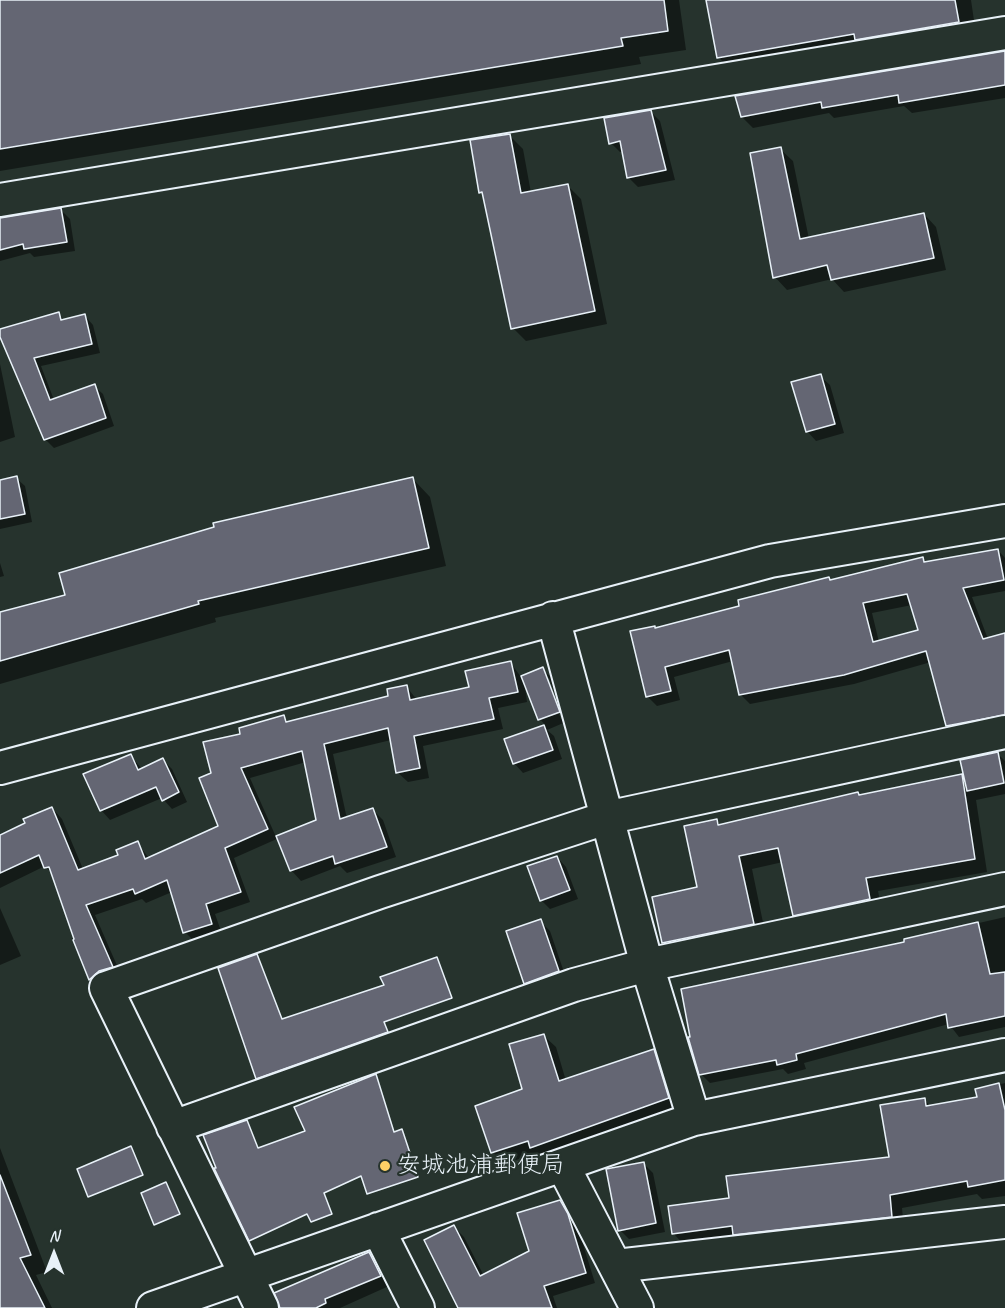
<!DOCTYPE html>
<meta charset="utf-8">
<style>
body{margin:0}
#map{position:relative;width:1005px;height:1308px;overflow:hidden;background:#26332d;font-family:Caveat,sans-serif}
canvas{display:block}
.north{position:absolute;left:24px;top:1224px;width:60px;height:60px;-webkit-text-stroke:4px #26332d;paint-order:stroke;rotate:0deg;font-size:16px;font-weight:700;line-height:24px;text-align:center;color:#e8f1f8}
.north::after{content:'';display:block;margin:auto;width:21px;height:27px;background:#e8f1f8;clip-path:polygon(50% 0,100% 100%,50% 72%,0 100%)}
</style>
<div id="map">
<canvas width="1005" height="1308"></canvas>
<div class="north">N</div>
</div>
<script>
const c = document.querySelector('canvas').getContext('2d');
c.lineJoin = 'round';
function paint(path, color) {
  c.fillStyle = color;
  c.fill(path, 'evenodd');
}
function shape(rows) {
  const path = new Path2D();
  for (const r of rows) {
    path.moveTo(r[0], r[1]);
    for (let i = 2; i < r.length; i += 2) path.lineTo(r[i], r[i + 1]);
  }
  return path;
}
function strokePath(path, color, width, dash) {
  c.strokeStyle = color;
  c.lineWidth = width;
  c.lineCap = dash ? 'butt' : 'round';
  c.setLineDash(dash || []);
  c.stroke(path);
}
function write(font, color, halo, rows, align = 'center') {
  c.font = font + ' Caveat,"Klee One",sans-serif';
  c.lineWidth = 4.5;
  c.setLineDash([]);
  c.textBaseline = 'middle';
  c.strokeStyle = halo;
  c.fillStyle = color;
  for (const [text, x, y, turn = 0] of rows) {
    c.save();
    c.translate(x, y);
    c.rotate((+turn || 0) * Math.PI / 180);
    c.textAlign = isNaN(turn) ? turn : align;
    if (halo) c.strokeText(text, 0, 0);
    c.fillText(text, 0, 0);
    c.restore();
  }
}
const shadow = shape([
 [0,0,679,0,686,50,639,57,641,64,0,171],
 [706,0,971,0,977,41,737,76,718,57],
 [1005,53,1005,98,912,113,904,106,834,118,829,113,753,128,742,117],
 [651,112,660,121,675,180,638,187,628,177,624,152,620,152,611,143],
 [509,135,523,149,531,193,568,186,581,199,607,324,526,341,513,328,484,196,480,192],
 [780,149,793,161,809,239,924,214,936,227,946,270,844,292,832,279,787,290,775,277],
 [61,210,70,219,75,251,34,257,30,253,0,261,0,219],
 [59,314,65,321,85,316,93,325,100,353,41,366,54,400,94,386,103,394,114,426,54,448,45,439,0,331],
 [0,364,15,437,0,442],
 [820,376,830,385,844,433,816,441,807,431],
 [16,478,25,486,32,522,0,529,0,481],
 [413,479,430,497,446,566,215,618,216,622,0,684,0,613,67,596],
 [998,550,1005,558,1005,591,972,597,988,639,1005,634,1005,680,984,686,995,727,957,735,948,725,931,662,854,684,750,704,740,694,733,661,674,677,680,700,657,706,647,696,656,629,923,559,927,563],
 [912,605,920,631,879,642,872,613],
 [0,563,4,576,0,577],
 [510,662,521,677,542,669,552,678,568,721,547,730,554,736,562,759,523,773,514,763,506,740,546,726,540,719,524,679,527,702,498,708,503,729,423,746,429,778,408,782,397,772,391,740,333,754,347,819,373,810,383,820,396,857,347,873,340,866,301,881,291,870,279,838,234,858,250,902,215,914,222,934,195,942,185,932,172,892,146,903,142,899,95,915,122,977,100,989,90,979,53,875,45,866,0,888,0,837,52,808,62,819,83,869,120,856,137,843,149,858,220,827,212,774,242,735,283,717,290,723,390,698,406,686,417,700,471,689],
 [545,678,549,678,564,718,561,719],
 [306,762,318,821,276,837,250,778],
 [998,754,1005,761,1005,794,976,800,987,872,878,891,882,912,807,928,794,915,783,862,752,869,766,937,676,956,663,943,699,888,716,821,721,826,858,794,861,796,961,776,966,781],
 [130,755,142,769,163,760,172,769,187,802,172,809,162,798,110,820,101,810],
 [557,857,566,867,578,899,550,909,541,900],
 [0,908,21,956,0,965],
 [1005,917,1005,1027,959,1037,949,1024,804,1063,806,1069,788,1074,783,1069,710,1083,701,1074,906,943,905,940],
 [540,921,550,931,567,981,534,992,525,983],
 [544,1036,556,1047,566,1081,653,1051,665,1063,680,1110,543,1159,537,1153,504,1164,493,1152,524,1090],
 [1005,1083,1005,1196,982,1199,977,1194,902,1208,904,1229,686,1247,674,1234,731,1199,891,1159,924,1099,931,1107,978,1098,976,1090],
 [0,1148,47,1272,36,1275,52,1308,0,1308],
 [644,1164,653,1173,665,1232,629,1239,620,1230],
 [560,1202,570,1212,577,1225,595,1283,553,1296,557,1308,460,1308,454,1227,464,1237,484,1276,531,1252],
 [369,1253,378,1263,389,1286,340,1308,283,1308]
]);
const building = shape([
 [0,0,664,0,668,31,621,38,623,46,0,149,0,0],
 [706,0,955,0,959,22,855,40,854,34,717,58,706,0],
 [1005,51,1005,85,899,103,898,95,822,108,821,102,741,117,735,96,1005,51],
 [651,110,666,170,627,178,620,141,609,144,604,118,651,110],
 [510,134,521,193,568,184,595,311,511,329,482,192,479,193,470,140,510,134],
 [781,147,800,239,924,213,934,258,831,280,827,265,773,278,750,153,781,147],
 [61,208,67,242,24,249,23,244,0,250,0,218,61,208],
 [59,312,61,320,85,314,92,344,34,358,50,400,95,384,106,418,44,440,0,337,0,329,59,312],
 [821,374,835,424,806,432,791,382,821,374],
 [17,476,25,514,0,519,0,480,17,476],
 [413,477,429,548,198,601,199,604,0,661,0,612,65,595,59,573,214,527,213,523,413,477],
 [998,549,1004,580,963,588,983,639,1005,633,1005,715,946,726,926,651,844,675,739,695,729,650,665,667,671,691,646,697,630,631,655,626,655,628,739,606,738,600,829,577,830,580,923,557,924,562,998,549],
 [907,594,918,630,873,642,863,603,907,594],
 [511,661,518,692,489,698,494,719,414,736,420,768,396,773,388,728,324,744,340,819,373,808,387,847,335,864,333,856,290,871,276,836,316,820,302,751,241,768,268,829,225,848,241,892,206,904,212,924,183,933,167,880,135,894,133,889,86,905,113,967,99,971,89,980,73,940,74,939,49,867,44,868,39,855,0,873,0,835,25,823,23,819,52,807,78,870,118,855,116,850,138,841,145,859,218,826,199,778,211,773,203,742,240,734,239,728,284,715,286,722,388,696,387,689,407,685,410,700,469,687,465,671,511,661],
 [543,667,560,712,538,720,521,676,543,667],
 [544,725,553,750,513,764,504,739,544,725],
 [998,752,1004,783,967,791,960,760,998,752],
 [131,754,138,770,163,758,179,792,162,801,156,787,100,811,83,774,131,754],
 [962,774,975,859,866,878,870,899,793,916,778,848,739,856,754,924,662,943,652,897,697,887,684,826,717,819,718,825,858,792,859,795,962,774],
 [557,856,570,890,540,901,527,866,557,856],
 [541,919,559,971,524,984,506,931,541,919],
 [978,922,990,974,1005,972,1005,1016,948,1028,946,1014,796,1054,797,1060,777,1065,776,1060,699,1075,688,1037,690,1037,681,989,904,942,904,939,978,922],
 [257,954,282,1019,384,985,380,977,437,957,452,998,384,1022,388,1032,256,1079,218,968,257,954],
 [544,1034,559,1081,654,1049,669,1098,530,1148,528,1141,491,1153,475,1106,522,1089,509,1044,544,1034],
 [376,1074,394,1132,402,1129,418,1177,367,1194,361,1176,324,1193,332,1214,311,1222,307,1214,249,1241,214,1168,216,1168,203,1135,247,1120,258,1148,305,1131,294,1107,376,1074],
 [999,1083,1005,1110,1005,1180,968,1187,967,1181,890,1195,892,1217,733,1235,732,1226,672,1234,668,1206,729,1198,726,1176,889,1157,880,1105,925,1098,926,1106,977,1097,975,1089,999,1083],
 [131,1146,143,1175,88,1197,77,1169,131,1146],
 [644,1162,656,1223,618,1231,606,1169,644,1162],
 [0,1175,31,1255,20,1258,45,1308,0,1308,0,1175],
 [166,1182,180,1214,154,1225,141,1193,166,1182],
 [560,1200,568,1214,586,1273,544,1286,552,1308,458,1308,424,1240,454,1225,480,1276,529,1251,517,1213,560,1200],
 [369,1252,381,1276,325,1299,326,1303,316,1308,280,1308,274,1293,369,1252]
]);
const minor = shape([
 [0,200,1005,33],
 [553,618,647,965,694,1119],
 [0,768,770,561,1005,521],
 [173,1127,574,985,647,965,1005,889],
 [563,1166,637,1308],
 [378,1229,418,1308],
 [616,1266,1005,1222],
 [153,1308,694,1119,1005,1055],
 [262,1308,106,988,380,892,606,818,1005,732]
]);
const markers = [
 [385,1166,6,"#ffd166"]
];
const poiNames = [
 ["安城池浦郵便局",397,1166]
];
paint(shadow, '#0007');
paint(building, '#646673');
strokePath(building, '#e8f1f8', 1.5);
strokePath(minor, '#e8f1f8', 36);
strokePath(minor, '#26332d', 32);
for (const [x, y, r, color] of markers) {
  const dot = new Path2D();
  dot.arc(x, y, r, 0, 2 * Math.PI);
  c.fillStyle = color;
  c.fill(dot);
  strokePath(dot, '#26332d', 2);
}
write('24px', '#e8f1f8', '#26332d', poiNames, 'left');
</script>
